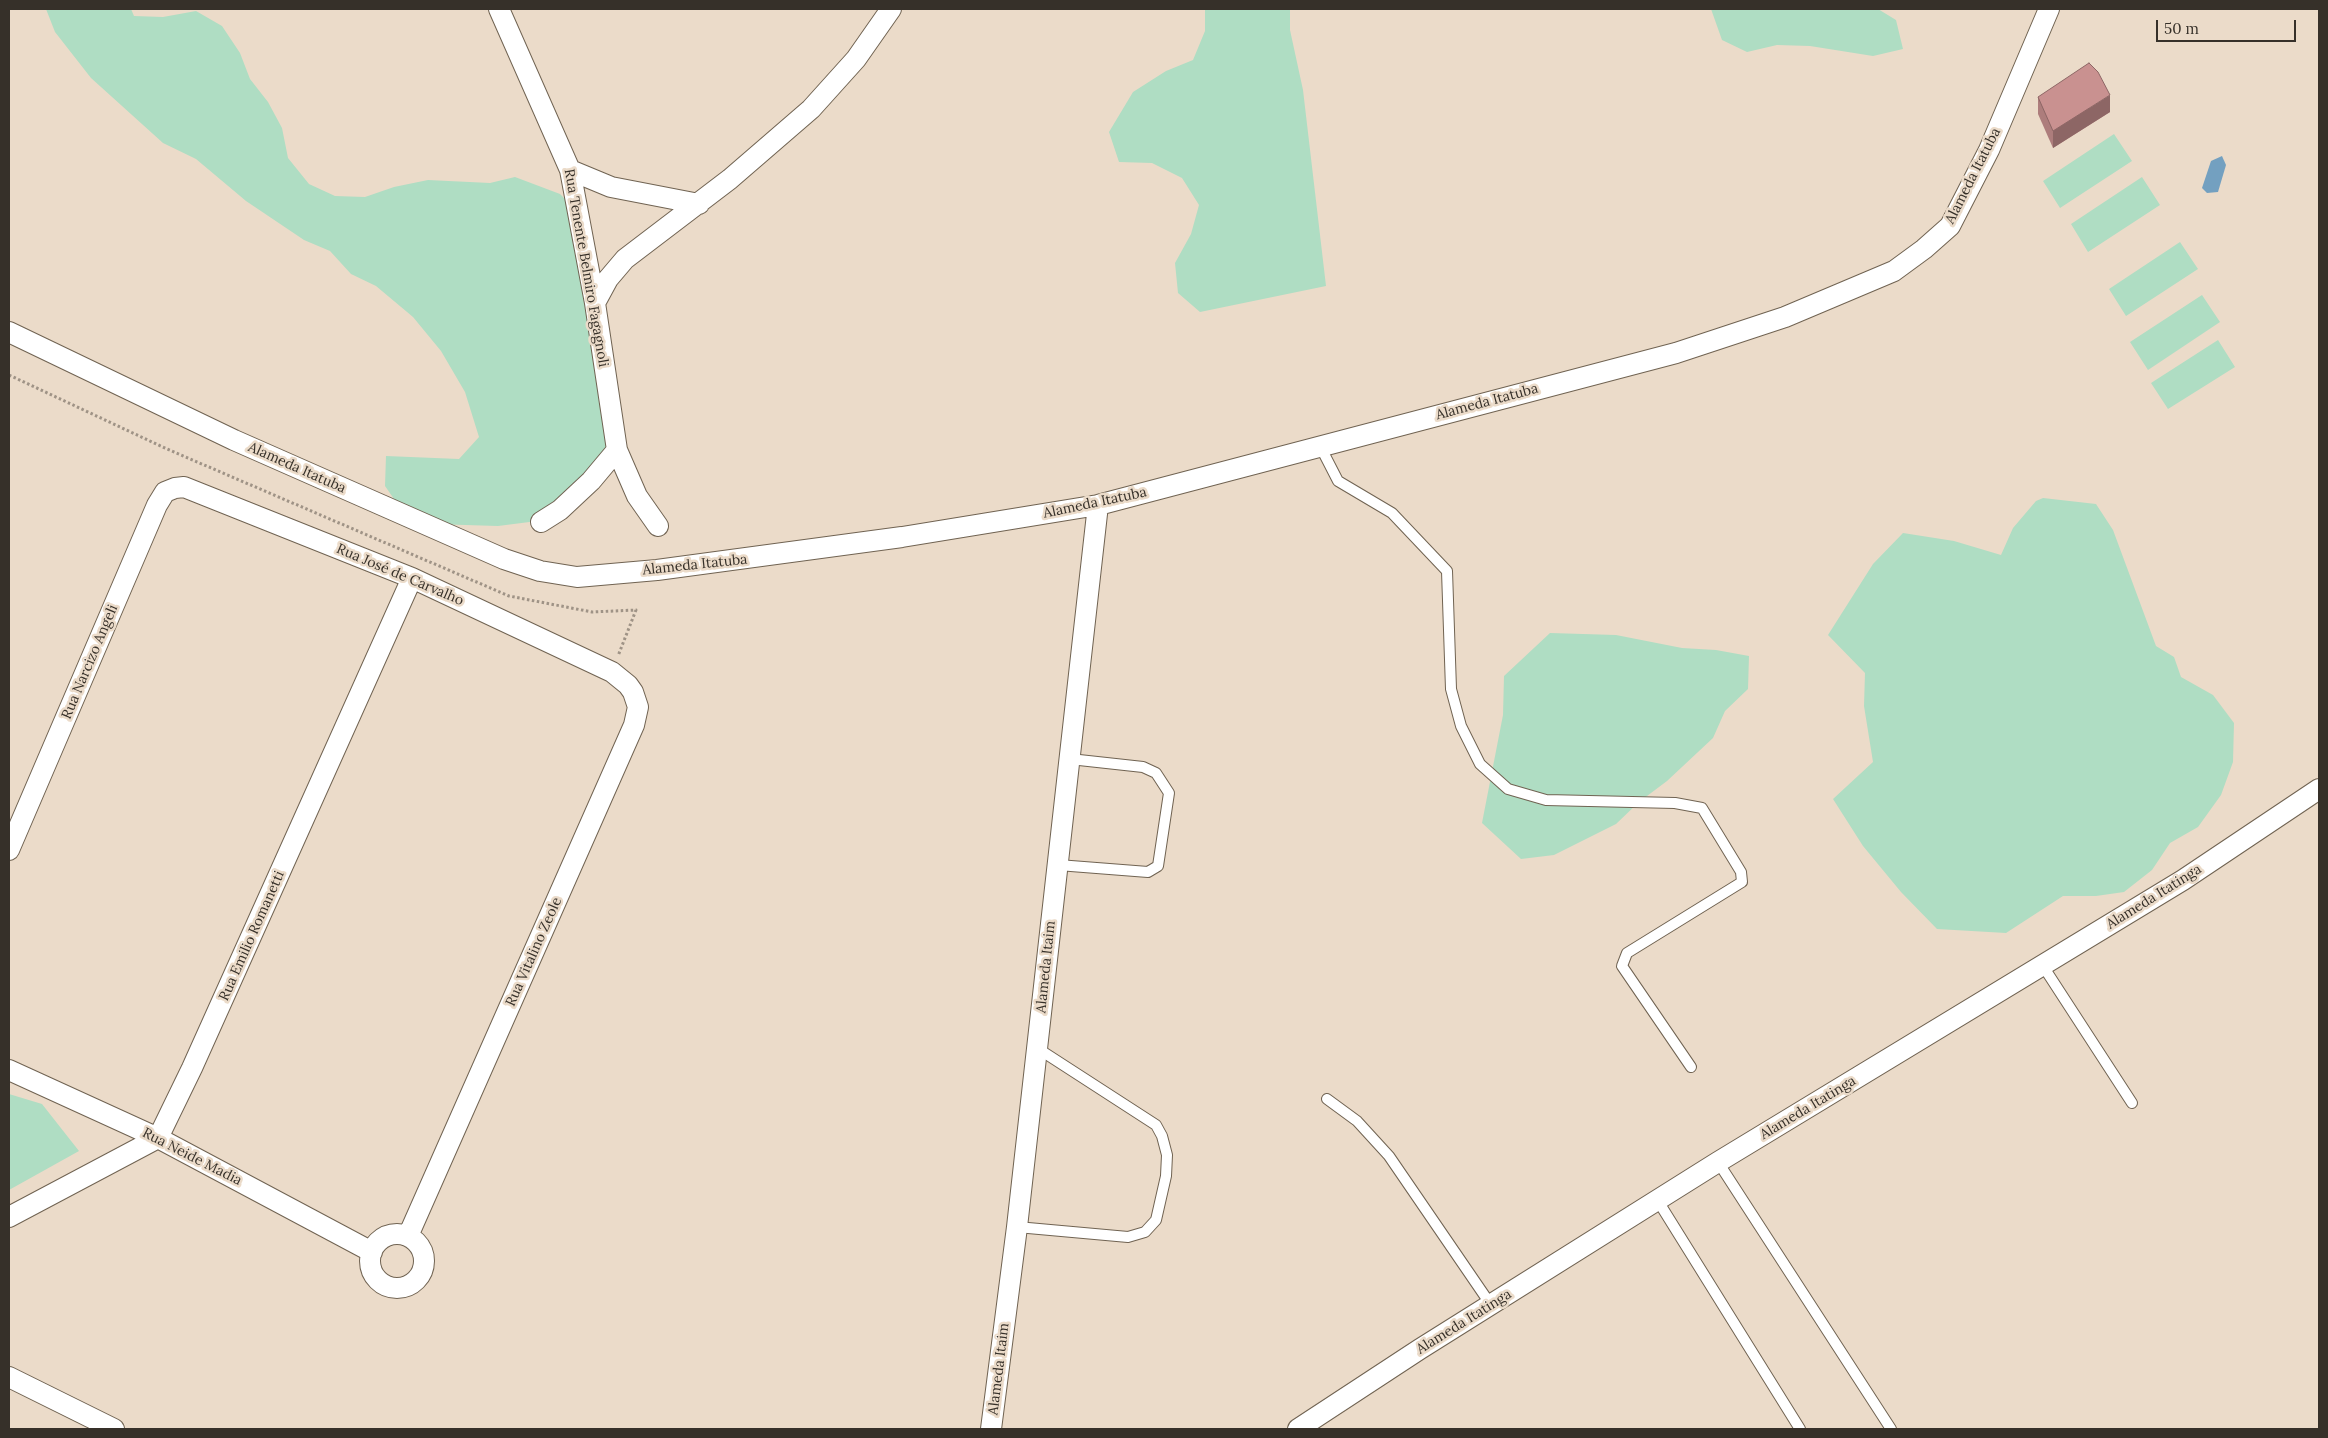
<!DOCTYPE html>
<meta charset="utf-8">
<style>
body{margin:0}
#map{position:relative;width:2328px;height:1438px;overflow:hidden;background:#ebdbc9;font-family:Lora,serif}
canvas{display:block}
.frame{position:absolute;inset:0;border:10px solid #363029;pointer-events:none}
.scale{position:absolute;left:2156px;top:20px;width:140px;height:22px;box-sizing:border-box;border:2px solid #363029;border-top:0;padding-left:6px;font-size:15px;line-height:18px;white-space:nowrap;color:#363029;-webkit-text-stroke:4px #ebdbc9;paint-order:stroke}
</style>
<div id="map">
<canvas width="2328" height="1438"></canvas>
<div class="frame"></div>
<div class="scale">50 m</div>
</div>
<script>
const c = document.querySelector('canvas').getContext('2d');
c.lineJoin = 'round';
function paint(path, color) {
  c.fillStyle = color;
  c.fill(path, 'evenodd');
}
function shape(rows) {
  const path = new Path2D();
  for (const r of rows) {
    if (r.length === 3) {
      path.moveTo(r[0] + r[2], r[1]);
      path.arc(r[0], r[1], r[2], 0, 2 * Math.PI);
      continue;
    }
    path.moveTo(r[0], r[1]);
    for (let i = 2; i < r.length; i += 2) path.lineTo(r[i], r[i + 1]);
  }
  return path;
}
function strokePath(path, color, width, dash) {
  c.strokeStyle = color;
  c.lineWidth = width;
  c.lineCap = dash ? 'butt' : 'round';
  c.setLineDash(dash || []);
  c.stroke(path);
}
function write(font, color, halo, rows, align = 'center') {
  c.font = font + ' Lora,serif';
  c.lineWidth = 5;
  c.setLineDash([]);
  c.textBaseline = 'middle';
  c.strokeStyle = halo;
  c.fillStyle = color;
  for (const [text, x, y, turn = 0] of rows) {
    c.save();
    c.translate(x, y);
    c.rotate((+turn || 0) * Math.PI / 180);
    c.textAlign = isNaN(turn) ? turn : align;
    if (halo) c.strokeText(text, 0, 0);
    c.fillText(text, 0, 0);
    c.restore();
  }
}
const green = shape([
 [46,9,131,9,134,16,163,17,196,11,222,26,240,53,250,79,268,102,282,128,288,158,309,184,335,196,365,197,394,187,428,180,490,183,515,177,560,194,582,216,610,426,605,457,553,519,498,526,432,524,403,512,385,486,386,456,459,459,479,437,465,392,441,351,413,317,376,286,351,274,330,251,304,240,246,201,196,159,163,143,91,78,55,32],
 [1205,9,1290,9,1290,30,1303,90,1326,286,1200,312,1178,293,1175,263,1191,234,1199,205,1182,178,1152,163,1119,162,1109,132,1133,92,1166,71,1193,60,1205,31],
 [1711,9,1878,9,1896,20,1903,49,1873,56,1810,46,1777,45,1747,52,1722,40],
 [2114,134,2132,161,2060,208,2043,181],
 [2142,177,2160,205,2088,252,2071,224],
 [2180,242,2198,269,2126,316,2109,289],
 [2202,295,2220,322,2148,370,2130,342],
 [2218,340,2235,367,2168,409,2151,383],
 [2043,498,2096,504,2113,530,2156,646,2174,657,2181,677,2213,695,2234,723,2233,762,2221,795,2198,827,2170,843,2152,870,2124,892,2096,896,2063,896,2006,933,1937,929,1901,892,1863,846,1833,799,1873,762,1864,706,1865,673,1828,635,1873,564,1903,533,1954,541,2001,555,2013,528,2036,501],
 [1550,633,1616,635,1682,648,1716,650,1749,656,1748,689,1725,711,1713,738,1667,781,1639,802,1616,824,1554,855,1521,859,1482,823,1503,715,1504,676],
 [9,1094,42,1104,79,1151,9,1190]
]);
const water = shape([
 [2222,156,2226,165,2218,192,2207,193,2202,188,2211,161]
]);
const path = shape([
 [9,375,167,449,509,596,592,612,636,610,618,656]
]);
const service = shape([
 [1320,446,1338,481,1392,513,1447,571,1451,689,1461,726,1480,764,1508,789,1546,800,1675,803,1702,808,1741,872,1742,882,1627,953,1622,966,1691,1067],
 [1058,865,1148,872,1158,866,1169,793,1156,773,1143,767,1070,759],
 [2043,966,2132,1103],
 [1327,1099,1357,1121,1389,1156,1491,1305],
 [1718,1162,1891,1429],
 [1658,1201,1800,1429],
 [1017,1227,1128,1237,1145,1232,1156,1220,1166,1176,1167,1155,1162,1136,1156,1125,1037,1048]
]);
const minor = shape([
 [499,9,570,170,595,303,617,450,591,481,560,510,541,522],
 [570,170,611,187,699,204],
 [595,303,608,279,625,259,730,179,811,109,856,59,891,9],
 [9,332,234,440,504,559,540,571,577,577,657,570,902,537,1098,505,1676,353,1785,317,1894,271,1924,249,1950,226,1989,150,2049,9],
 [617,450,637,496,658,526],
 [9,850,157,505,165,492,175,488,184,487,412,578,612,672,628,685,633,692,638,707,634,725,408,1236],
 [9,1070,158,1138,372,1252],
 [9,1217,158,1138,192,1068,412,578],
 [397,1261,27],
 [9,1377,114,1429],
 [991,1429,1017,1227,1098,505],
 [1298,1429,1420,1349,1718,1162,2183,880,2319,789]
]);
const wall = shape([
 [2038,97,2110,112,2053,148,2038,114]
]);
const shadedWall = shape([
 [2110,95,2110,112,2053,148,2053,131]
]);
const building = shape([
 [2089,63,2098,72,2110,95,2053,131,2038,97,2089,63]
]);
const streetNames = [
 ["Alameda Itatuba",1973,176,-63],
 ["Rua Tenente Belmiro Fagagnoli",586,268,80],
 ["Alameda Itatuba",1487,402,-15],
 ["Alameda Itatuba",297,468,24],
 ["Alameda Itatuba",1095,503,-12],
 ["Alameda Itatuba",695,565,-6],
 ["Rua José de Carvalho",400,575,23],
 ["Rua Narcizo Angeli",90,662,-67],
 ["Alameda Itatinga",2154,897,-32],
 ["Rua Emilio Romanetti",252,936,-66],
 ["Rua Vitalino Zeole",534,952,-66],
 ["Alameda Itaim",1046,967,-84],
 ["Alameda Itatinga",1808,1108,-31],
 ["Rua Neide Madia",192,1157,27],
 ["Alameda Itatinga",1464,1322,-32],
 ["Alameda Itaim",999,1369,-83]
];
paint(green, '#afddc3');
paint(water, '#73a0c0');
strokePath(service, '#706352', 12);
strokePath(minor, '#706352', 22);
strokePath(path, '#9f9386', 3, [2.5, 2.5]);
strokePath(service, '#fff', 10);
strokePath(minor, '#fff', 20);
paint(wall, '#ad7d7c');
paint(shadedWall, '#8d6665');
paint(building, '#c99190');
strokePath(building, '#8d6665', 1);
write('14px', '#363029', '#ebdbc9', streetNames);
</script>
